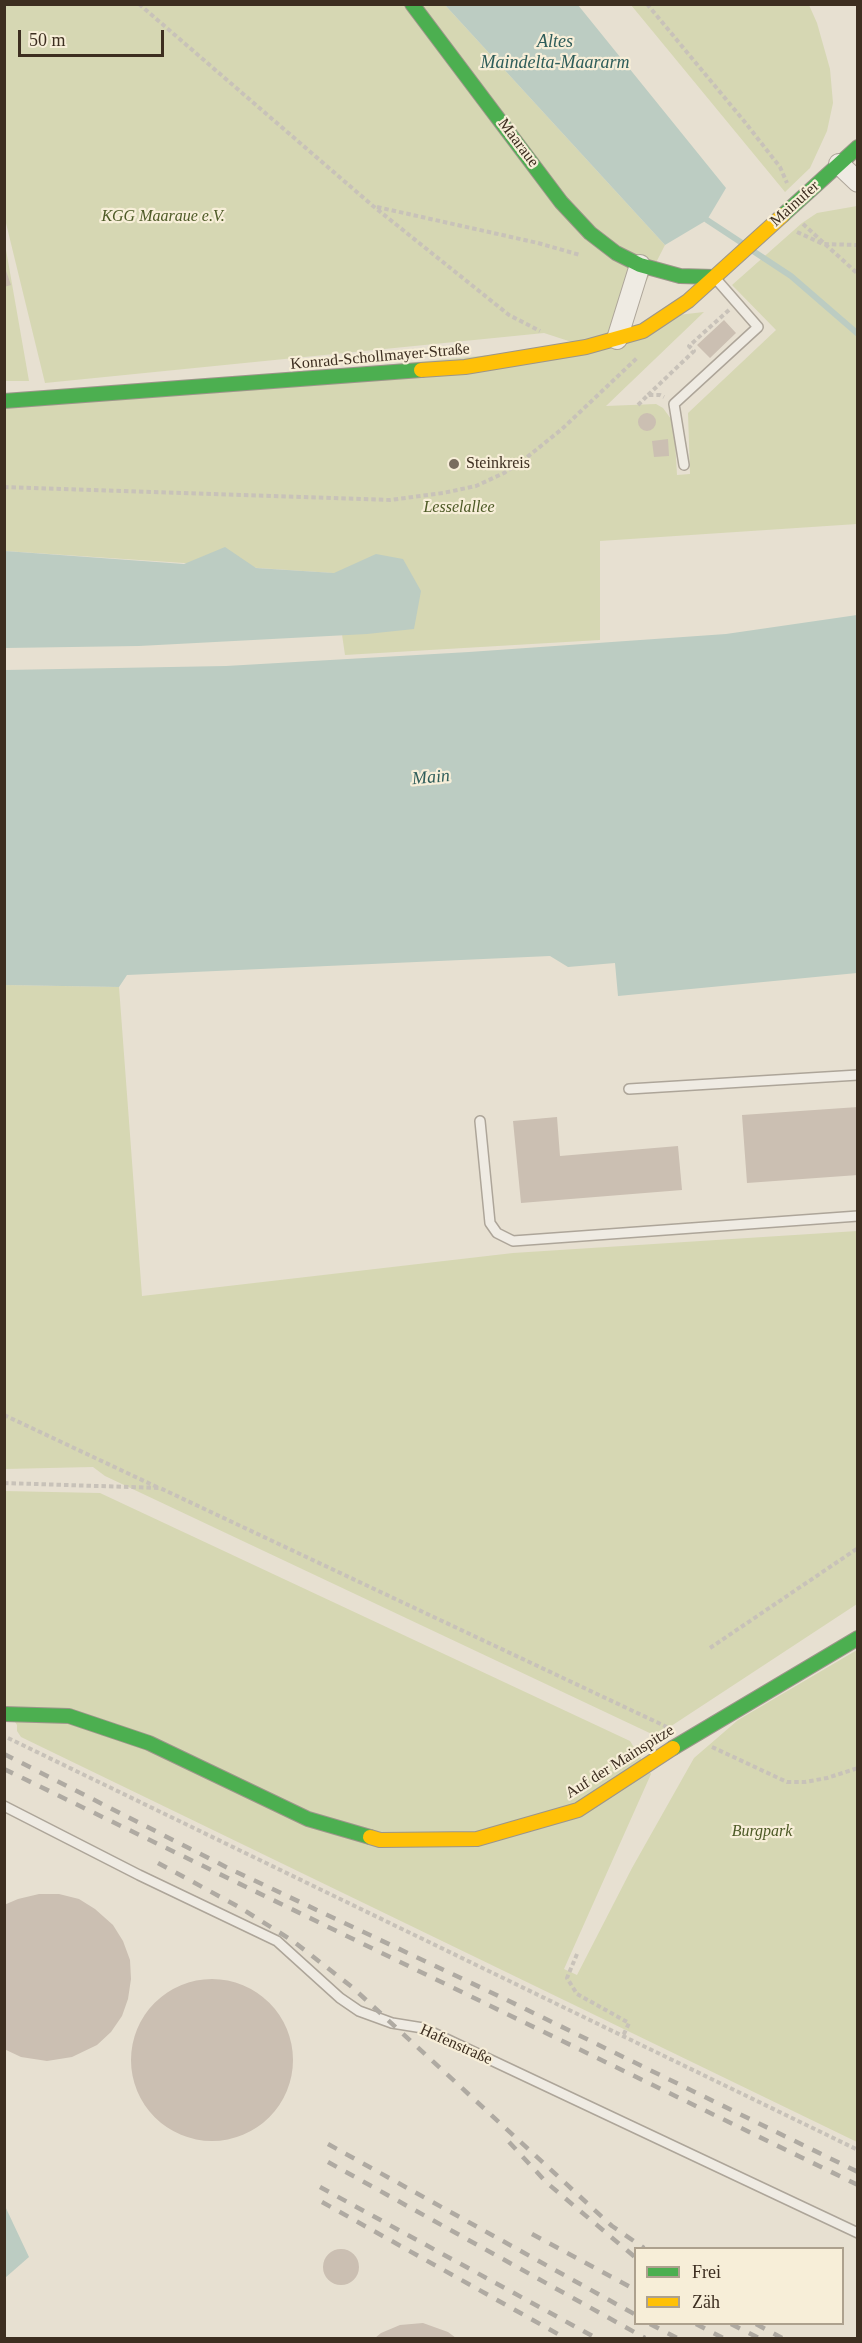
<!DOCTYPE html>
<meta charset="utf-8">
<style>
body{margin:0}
#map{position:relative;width:862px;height:2343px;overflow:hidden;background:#e7e0d1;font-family:Georgia,serif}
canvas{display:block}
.frame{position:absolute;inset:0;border:6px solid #3d2e20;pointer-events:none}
.legend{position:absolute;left:634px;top:2247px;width:210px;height:78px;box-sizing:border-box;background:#f7eed8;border:2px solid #ada18e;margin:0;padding:8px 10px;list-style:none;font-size:18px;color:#3d2e20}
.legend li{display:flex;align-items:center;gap:12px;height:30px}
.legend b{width:30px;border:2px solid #ada18e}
.scale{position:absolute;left:18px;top:30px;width:146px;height:27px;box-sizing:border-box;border:3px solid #3d2e20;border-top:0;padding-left:8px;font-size:18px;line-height:21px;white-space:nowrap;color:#3d2e20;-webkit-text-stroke:4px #f7eed8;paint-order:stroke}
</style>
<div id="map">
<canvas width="862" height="2343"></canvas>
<div class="frame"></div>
<ul class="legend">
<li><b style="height:8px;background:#4caf50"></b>Frei</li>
<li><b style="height:8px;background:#ffc107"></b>Zäh</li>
</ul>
<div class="scale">50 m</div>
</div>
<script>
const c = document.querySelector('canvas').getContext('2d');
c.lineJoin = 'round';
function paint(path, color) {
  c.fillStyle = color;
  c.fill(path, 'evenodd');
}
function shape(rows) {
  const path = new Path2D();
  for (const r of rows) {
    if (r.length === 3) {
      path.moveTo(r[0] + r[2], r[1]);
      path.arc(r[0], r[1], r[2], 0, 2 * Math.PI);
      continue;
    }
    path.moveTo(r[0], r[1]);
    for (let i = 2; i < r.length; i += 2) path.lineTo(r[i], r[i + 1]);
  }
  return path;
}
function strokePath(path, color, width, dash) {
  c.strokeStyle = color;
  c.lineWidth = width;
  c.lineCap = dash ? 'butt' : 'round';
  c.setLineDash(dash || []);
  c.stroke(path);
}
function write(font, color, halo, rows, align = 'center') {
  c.font = font + ' Georgia,serif';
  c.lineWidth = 4.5;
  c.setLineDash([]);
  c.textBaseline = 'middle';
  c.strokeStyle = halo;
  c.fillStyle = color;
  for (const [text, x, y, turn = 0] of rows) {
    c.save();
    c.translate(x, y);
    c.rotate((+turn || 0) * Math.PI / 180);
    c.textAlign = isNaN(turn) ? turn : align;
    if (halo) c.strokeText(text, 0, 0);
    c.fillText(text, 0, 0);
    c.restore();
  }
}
const green = shape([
 [4,5,445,5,665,245,617,339,669,316,704,312,606,406,656,404,663,408,674,423,677,475,690,474,688,413,776,330,732,285,802,223,817,213,857,206,857,524,600,541,600,640,345,655,333,573,5,551,5,401,584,346,544,333,45,383,5,219],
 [631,5,809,5,817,23,830,69,833,103,827,131,810,168,785,192],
 [5,244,29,381,5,381],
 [5,985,119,987,142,1296,513,1253,857,1231,857,1604,656,1736,105,1476,93,1467,5,1469],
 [4,1491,100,1493,630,1741,651,1774,564,1969,577,1975,632,1868,694,1758,738,1720,857,1650,857,2142,21,1737,17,1731,17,1725,5,1707]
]);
const water = shape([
 [445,5,578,5,726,188,707,220,665,245],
 [225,547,256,568,334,573,376,554,403,559,421,591,414,629,367,634,139,646,5,648,5,551,184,564],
 [857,615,857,973,618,996,615,963,568,967,550,956,127,975,119,987,5,985,5,670,226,666,469,652,726,634],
 [4,2204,29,2257,5,2278,4,2278]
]);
const stream = shape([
 [707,220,742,243],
 [753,251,791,276,858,334]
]);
const building = shape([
 [4,265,11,285,4,287],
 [724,320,736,333,710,358,697,345],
 [647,422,9],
 [668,439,669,456,654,457,652,441],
 [858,1107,858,1175,747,1183,742,1115],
 [557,1117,560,1156,678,1146,682,1190,521,1203,513,1121],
 [39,1894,59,1894,79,1899,95,1909,113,1925,123,1941,130,1960,131,1979,128,1999,122,2016,111,2032,97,2045,72,2057,47,2061,21,2057,4,2049,4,1905,18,1899],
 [212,2060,81],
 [341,2267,18],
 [423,2323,448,2332,456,2338,375,2338,381,2333,400,2325]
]);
const path = shape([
 [139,4,373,206,509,315,540,331],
 [647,4,744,121,780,167,787,183],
 [377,207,538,243,580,255],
 [803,224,858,274],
 [797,232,823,244,858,245],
 [648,395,694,351,689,346,729,310],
 [638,405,648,395,660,395,664,397],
 [4,487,390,500,443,493,476,486,504,473,526,458,562,429,637,358],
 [4,1415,159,1488],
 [4,1483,160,1488,667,1727],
 [710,1648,858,1548],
 [8,1738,858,2150],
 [712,1747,787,1782,805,1782,827,1778,858,1768],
 [577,1954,567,1978,577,1994,629,2023,623,2036]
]);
const lane = shape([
 [684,465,674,404,758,327,716,279],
 [629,1089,858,1075],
 [480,1121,490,1223,497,1233,513,1241,858,1216],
 [4,1806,139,1875,277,1941,340,1998,359,2011,392,2023,423,2028,858,2233]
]);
const street = shape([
 [839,164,858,182],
 [617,339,640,265]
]);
const fast = shape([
 [412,4,561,202,590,233,616,253,640,265,680,276,714,277],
 [783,215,858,147],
 [4,401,421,370],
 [4,1714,69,1716,149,1743,308,1819,370,1837],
 [673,1748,858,1638]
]);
const slow = shape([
 [421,370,465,367,586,347,643,331,688,301,783,215],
 [370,1837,380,1840,477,1839,578,1810,673,1748]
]);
const rail = shape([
 [4,1754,228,1868,505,1999,858,2172],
 [4,1769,858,2185],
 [158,1863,239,1907,293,1941,352,1987,612,2226,644,2248],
 [509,2142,547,2183,636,2258],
 [328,2144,636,2315],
 [328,2162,645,2338],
 [320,2187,596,2338],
 [322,2202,565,2338],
 [532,2234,636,2290],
 [650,2324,677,2338],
 [696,2324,723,2338],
 [731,2324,759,2338],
 [756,2324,782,2338]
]);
const markers = [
 [454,464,6,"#786c5e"]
];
const streetNames = [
 ["Maaraue",518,143,53],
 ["Mainufer",795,204,-42],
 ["Konrad-Schollmayer-Straße",380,357,-5],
 ["Auf der Mainspitze",620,1762,-32],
 ["Hafenstraße",456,2045,24]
];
const parkNames = [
 ["KGG Maaraue e.V.",163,217],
 ["Lesselallee",459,508],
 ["Burgpark",762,1832]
];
const poiNames = [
 ["Steinkreis",466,464]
];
const waterNames = [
 ["Altes",555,42],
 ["Maindelta-Maararm",555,63],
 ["Main",431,778,-5]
];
paint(green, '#d6d7b3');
paint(water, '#bcccc2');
strokePath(stream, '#bcccc2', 6);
paint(building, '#cbbfb2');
strokePath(lane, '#ada599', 12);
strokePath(street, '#ada599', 22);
strokePath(fast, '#9c958a', 16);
strokePath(slow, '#9c958a', 16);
strokePath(path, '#c8c2b9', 4, [4.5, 3]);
strokePath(lane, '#efebe3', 9);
strokePath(street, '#efebe3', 20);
strokePath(fast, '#4caf50', 14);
strokePath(slow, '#ffc107', 14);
strokePath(rail, '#afaaa2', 4.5, [10, 10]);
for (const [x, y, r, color] of markers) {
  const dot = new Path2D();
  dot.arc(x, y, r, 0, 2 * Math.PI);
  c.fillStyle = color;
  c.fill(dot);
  strokePath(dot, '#f7eed8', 2);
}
write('16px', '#3d2e20', '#f7eed8', streetNames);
write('italic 16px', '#4d5a26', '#f7eed8', parkNames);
write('16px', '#3d2e20', '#f7eed8', poiNames, 'left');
write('italic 18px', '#2f5d5a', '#f7eed8', waterNames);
</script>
